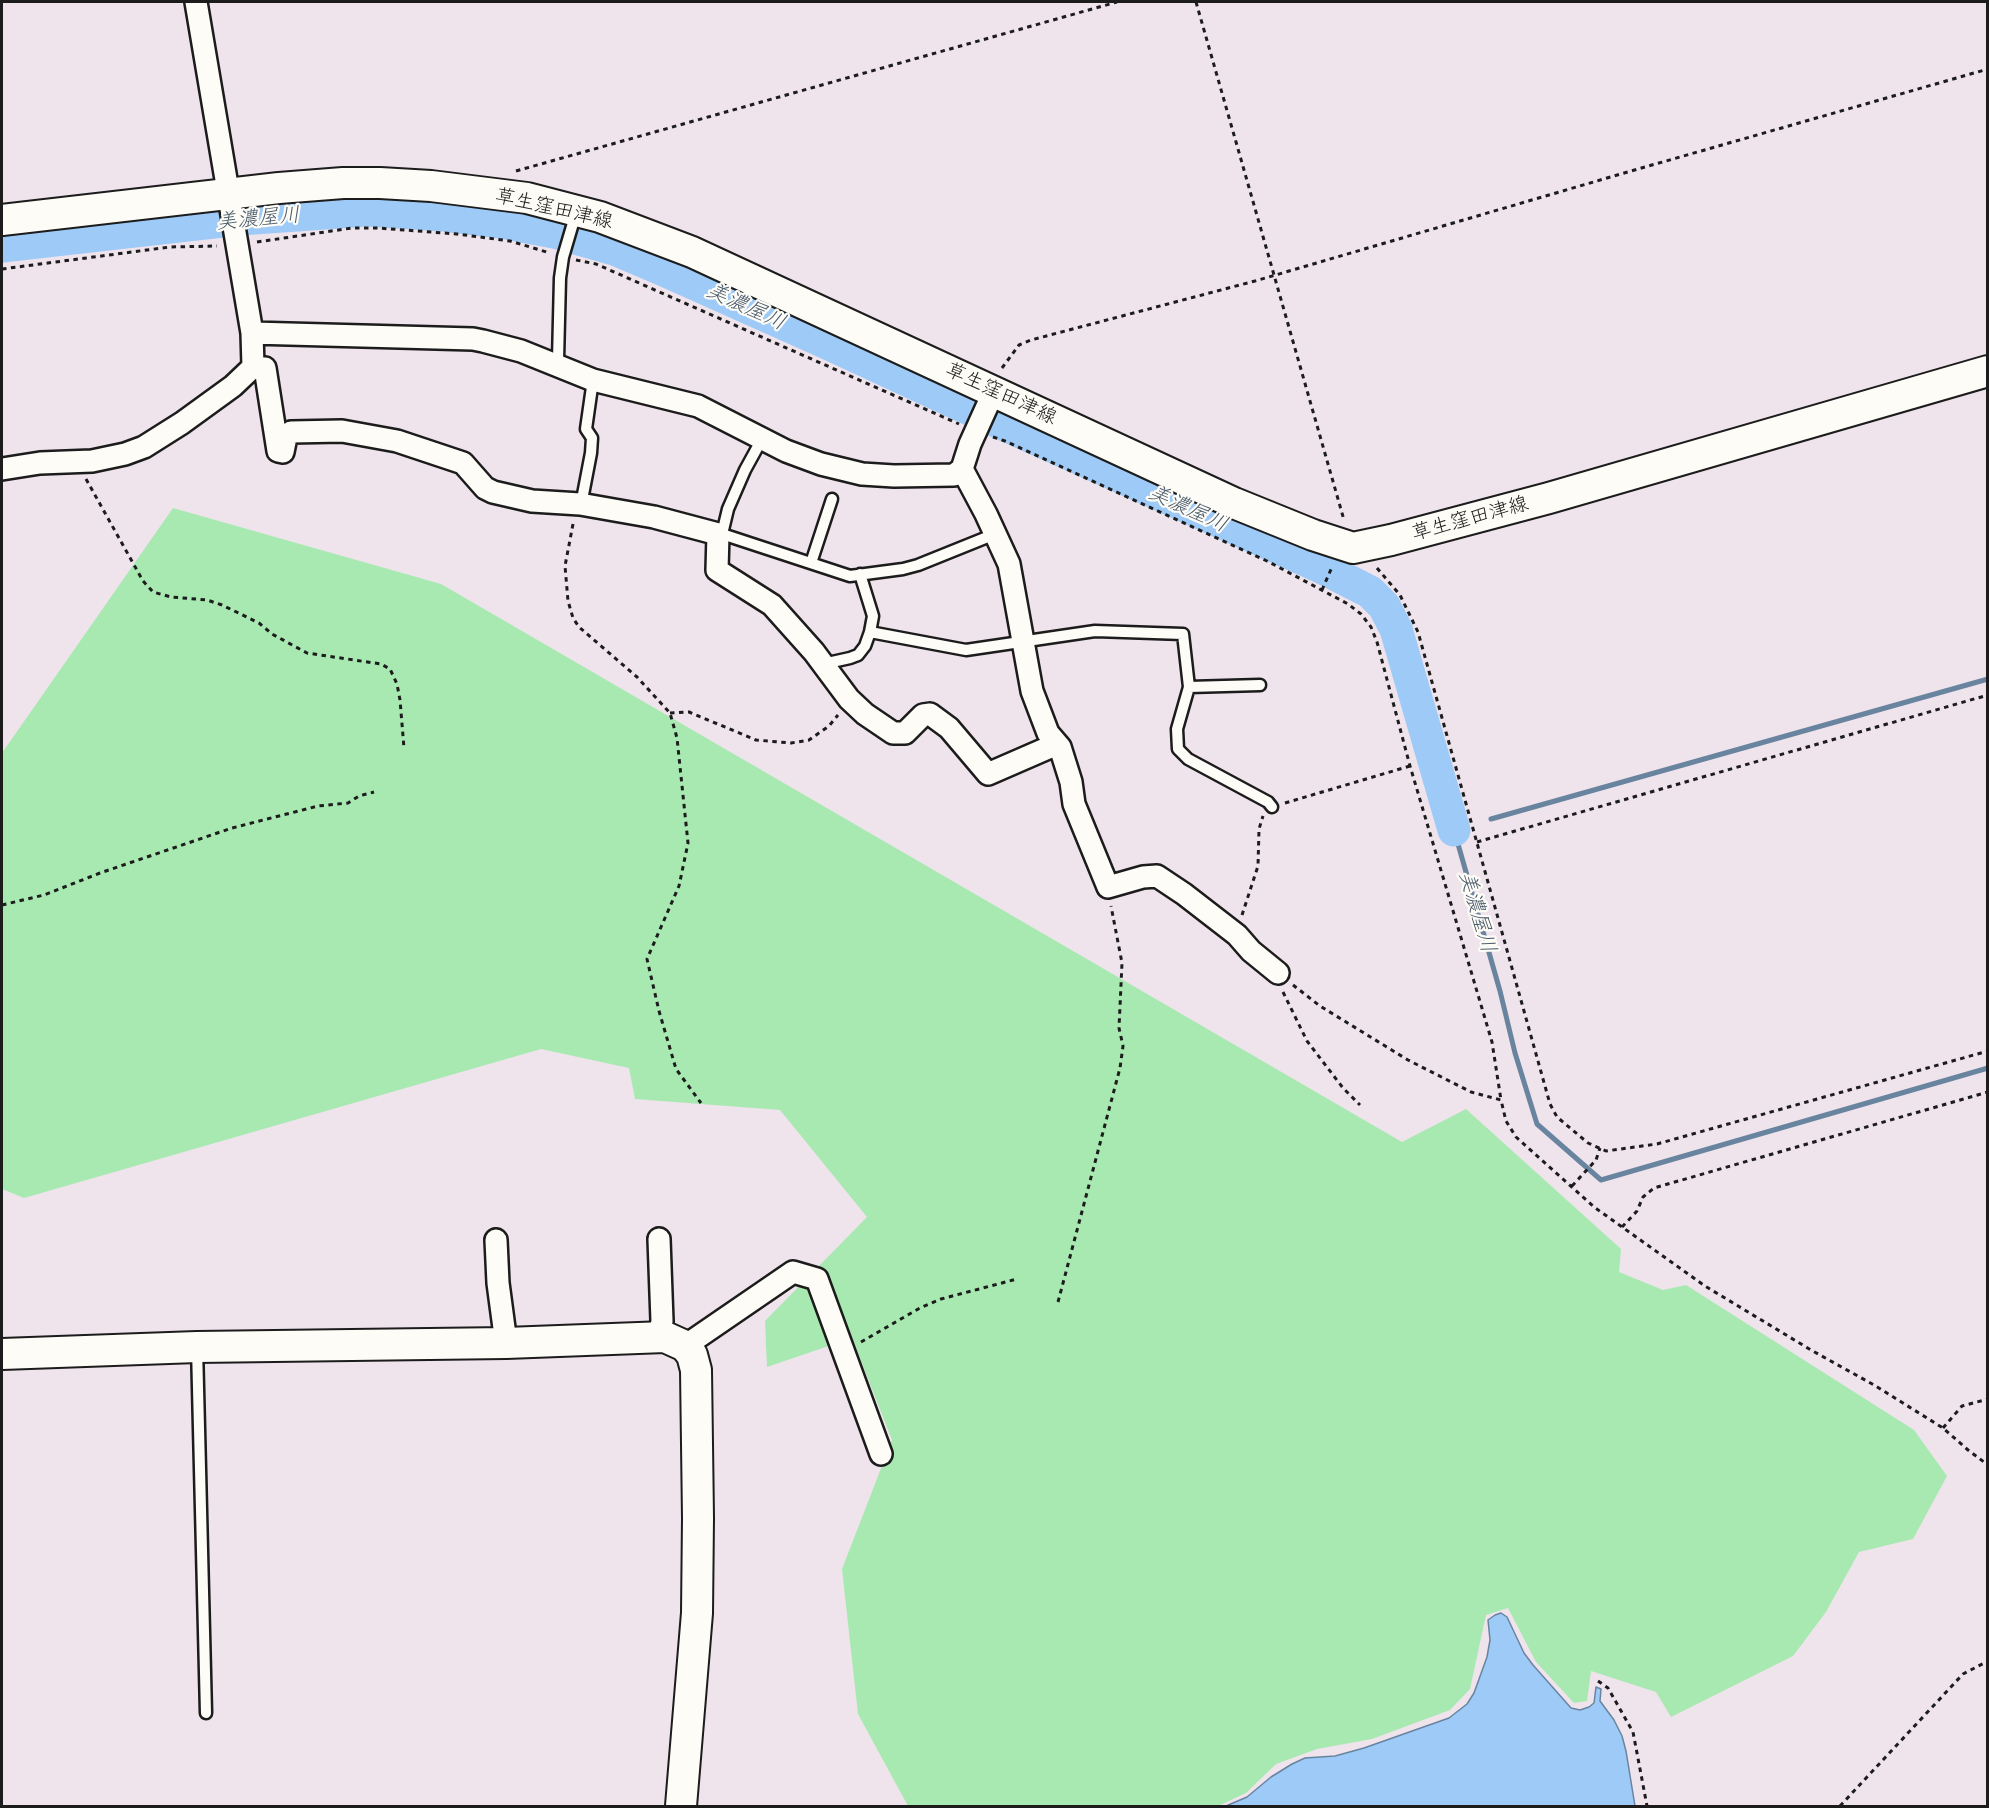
<!DOCTYPE html>
<meta charset="utf-8">
<style>
body{margin:0}
#map{position:relative;width:1989px;height:1808px;overflow:hidden;background:#efe3ec;font-family:"Patrick Hand",sans-serif}
canvas{display:block}
.frame{position:absolute;inset:0;border:3px solid #1c1c1c;pointer-events:none}
</style>
<div id="map">
<canvas width="1989" height="1808"></canvas>
<div class="frame"></div>
</div>
<script>
const c = document.querySelector('canvas').getContext('2d');
c.lineJoin = 'round';
function paint(path, color) {
  c.fillStyle = color;
  c.fill(path, 'evenodd');
}
function shape(rows) {
  const path = new Path2D();
  for (const r of rows) {
    path.moveTo(r[0], r[1]);
    for (let i = 2; i < r.length; i += 2) path.lineTo(r[i], r[i + 1]);
  }
  return path;
}
function strokePath(path, color, width, dash) {
  c.strokeStyle = color;
  c.lineWidth = width;
  c.lineCap = dash ? 'butt' : 'round';
  c.setLineDash(dash || []);
  c.stroke(path);
}
function write(font, color, halo, rows, align = 'center') {
  c.font = font + ' "Patrick Hand","Klee One",sans-serif';
  c.lineWidth = 4.5;
  c.setLineDash([]);
  c.textBaseline = 'middle';
  c.strokeStyle = halo;
  c.fillStyle = color;
  for (const [text, x, y, turn = 0] of rows) {
    c.save();
    c.translate(x, y);
    c.rotate((+turn || 0) * Math.PI / 180);
    c.textAlign = isNaN(turn) ? turn : align;
    if (halo) c.strokeText(text, 0, 0);
    c.fillText(text, 0, 0);
    c.restore();
  }
}
const green = shape([
 [173,508,441,584,1402,1142,1466,1109,1621,1249,1619,1272,1663,1290,1686,1285,1914,1430,1947,1476,1913,1539,1859,1552,1826,1612,1793,1656,1671,1717,1656,1692,1591,1671,1587,1701,1574,1703,1536,1662,1508,1608,1486,1615,1470,1689,1450,1710,1372,1739,1317,1749,1276,1764,1246,1793,1218,1806,908,1806,858,1714,842,1569,892,1440,852,1338,767,1367,765,1321,867,1217,780,1110,635,1099,629,1068,541,1049,24,1198,2,1189,2,753]
]);
const water = shape([
 [1501,1613,1507,1617,1524,1653,1533,1665,1571,1708,1580,1710,1589,1707,1594,1703,1596,1687,1601,1689,1600,1701,1614,1720,1622,1736,1626,1751,1635,1806,1226,1806,1247,1797,1271,1777,1292,1764,1305,1758,1335,1756,1364,1748,1449,1718,1467,1704,1474,1693,1487,1657,1490,1640,1488,1620,1495,1615,1501,1613]
]);
const stream = shape([
 [1491,819,1988,679],
 [1462,828,1454,830,1500,991,1515,1053,1537,1124,1601,1180,1988,1068]
]);
const river = shape([
 [2,246,240,219,367,210,444,215,501,222,554,232,617,250,664,270,827,343,963,406,1323,568,1370,592,1384,606,1396,629,1454,830]
]);
const path = shape([
 [2,2,3,2],
 [1196,2,1344,520],
 [516,171,1117,2],
 [257,242,352,228,378,228,457,234,510,241,550,253],
 [576,260,596,264,959,424],
 [2,269,170,247,217,246],
 [1002,368,1019,345,1031,340,1255,281,1631,171,1988,69],
 [993,437,1005,441,1267,561,1348,604,1361,614,1371,627,1377,642,1410,766,1492,1042,1501,1100],
 [86,479,143,581,153,592,171,597,207,600,222,605,259,623,272,634,307,653,381,664,390,669,397,684,400,700,404,748],
 [573,524,565,566,568,601,573,618,579,627,637,677,670,713,677,738,688,843,679,886,647,959,659,1011,676,1069,701,1103],
 [1377,568,1400,595,1418,632,1550,1104,1557,1117,1588,1143,1606,1151,1657,1144,1988,1051],
 [1322,590,1332,567],
 [670,713,689,712,756,740,791,743,809,740,829,726,838,715],
 [1285,803,1410,766],
 [1477,842,1988,695],
 [2,905,44,895,100,873,232,828,318,806,348,803,359,796,374,792],
 [1242,915,1258,866,1259,829,1263,816],
 [1293,985,1320,1006,1408,1060,1471,1092,1501,1100,1506,1121,1516,1137,1594,1207,1705,1286,1811,1350,1874,1385,1943,1428,1968,1450,1988,1465],
 [1283,992,1307,1041,1343,1088,1360,1105],
 [1572,1186,1596,1160,1600,1148],
 [1622,1227,1637,1211,1643,1197,1654,1188,1988,1092],
 [1058,1302,1120,1068,1123,1046,1119,1028,1122,963,1111,906],
 [861,1342,920,1308,941,1299,1017,1279],
 [1943,1428,1962,1406,1988,1399],
 [1598,1681,1608,1688,1633,1732,1647,1806],
 [1840,1806,1963,1674,1988,1661]
]);
const lane = shape([
 [554,365,558,360,560,278,563,257,576,213],
 [581,505,591,453,592,438,586,429,593,380],
 [718,534,722,534,728,509,745,470,762,439],
 [722,534,850,576,903,569,918,565,995,534],
 [811,563,832,499],
 [870,632,966,650,1095,631,1183,634,1189,687,1177,729,1178,749,1188,759,1268,802,1272,807],
 [823,664,850,658,858,655,865,646,870,632,873,616,860,574],
 [1189,687,1260,685],
 [197,1347,206,1713]
]);
const street = shape([
 [252,333,473,339,483,341,521,351,593,380,698,406,786,451,821,464,862,474,894,476,954,475,962,469,970,444,994,391],
 [253,367,265,368,278,451,283,452,286,437,291,432,342,431,397,441,463,463,485,488,493,492,532,501,580,504,654,517,718,534,717,570,772,605,814,652,849,699,865,714,893,733,905,733,923,715,930,714,949,728,988,774,1057,744],
 [2,469,40,463,92,461,125,454,144,447,182,423,233,386,253,367,252,333,196,2],
 [962,469,986,514,1009,564,1032,691,1048,733,1060,747,1071,782,1074,804,1108,887,1143,877,1157,876,1184,894,1237,935,1251,951,1278,973],
 [659,1239,662,1321,659,1337],
 [496,1240,498,1283,506,1343],
 [685,1346,793,1272,817,1279,881,1454]
]);
const secondary = shape([
 [2,220,279,188,343,183,380,183,431,186,527,198,600,217,692,252,1234,503,1313,535,1353,548,1391,540,1549,498,1988,371],
 [2,1354,197,1347,506,1343,665,1337,685,1346,692,1355,696,1370,698,1518,697,1613,681,1806]
]);
const streetNames = [
 ["草生窪田津線",554,209,13],
 ["草生窪田津線",1001,394,25],
 ["草生窪田津線",1470,519,-15]
];
const waterNames = [
 ["美濃屋川",258,219,-5],
 ["美濃屋川",746,307,25],
 ["美濃屋川",1188,509,25],
 ["美濃屋川",1477,912,74]
];
paint(green, '#a8e9b2');
paint(water, '#9dcaf7');
strokePath(water, '#69849f', 1.5);
strokePath(stream, '#69849f', 5);
strokePath(river, '#9dcaf7', 33);
strokePath(lane, '#1c1c1c', 15);
strokePath(street, '#1c1c1c', 26);
strokePath(secondary, '#1c1c1c', 34);
strokePath(path, '#1c1c1c', 3, [4.5, 4.5]);
strokePath(lane, '#fdfcf7', 10);
strokePath(street, '#fdfcf7', 21);
strokePath(secondary, '#fdfcf7', 30);
write('20px', '#1c1c1c', '#fdfcf7', streetNames);
write('italic 21px', '#495969', '#fdfcf7', waterNames);
</script>
